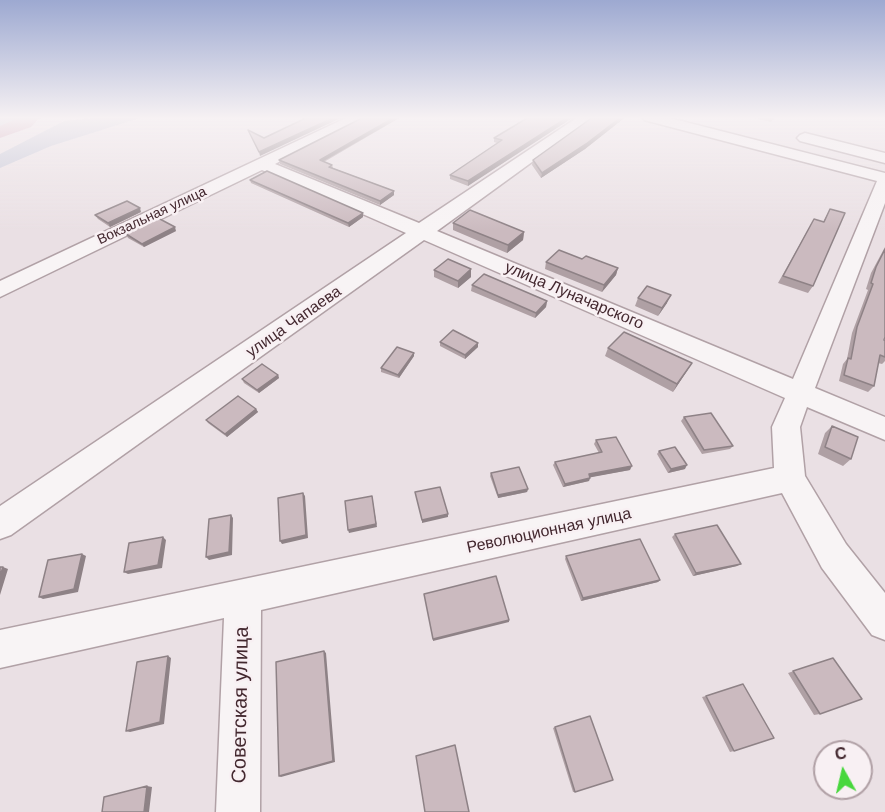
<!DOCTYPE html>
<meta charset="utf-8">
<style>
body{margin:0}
#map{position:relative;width:885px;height:812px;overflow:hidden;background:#eae0e4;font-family:Arial,sans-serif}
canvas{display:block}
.north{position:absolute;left:813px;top:740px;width:60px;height:60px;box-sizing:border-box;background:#f8f0f3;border:2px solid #b0a0a5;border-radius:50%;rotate:352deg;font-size:16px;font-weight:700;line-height:24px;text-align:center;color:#43282f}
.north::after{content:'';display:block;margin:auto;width:21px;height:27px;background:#48d73d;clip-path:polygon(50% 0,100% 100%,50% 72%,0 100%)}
</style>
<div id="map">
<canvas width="885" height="812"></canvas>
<div class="north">С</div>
</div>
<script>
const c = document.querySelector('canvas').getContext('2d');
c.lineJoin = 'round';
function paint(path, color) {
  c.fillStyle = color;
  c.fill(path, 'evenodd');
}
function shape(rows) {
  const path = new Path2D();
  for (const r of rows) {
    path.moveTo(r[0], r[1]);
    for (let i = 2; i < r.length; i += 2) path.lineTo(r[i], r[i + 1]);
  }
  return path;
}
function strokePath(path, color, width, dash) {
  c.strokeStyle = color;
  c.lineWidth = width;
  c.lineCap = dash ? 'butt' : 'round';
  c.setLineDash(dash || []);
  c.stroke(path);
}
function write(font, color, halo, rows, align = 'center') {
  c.font = font + ' Arial,sans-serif';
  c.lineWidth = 5;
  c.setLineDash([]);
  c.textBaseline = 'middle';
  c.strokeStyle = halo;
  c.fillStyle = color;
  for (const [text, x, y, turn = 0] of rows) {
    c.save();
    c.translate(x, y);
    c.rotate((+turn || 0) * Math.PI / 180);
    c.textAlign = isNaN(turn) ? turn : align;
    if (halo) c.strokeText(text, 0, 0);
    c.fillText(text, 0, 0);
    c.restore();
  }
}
const green = shape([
 [0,117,43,117,0,134],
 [103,117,143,117,51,146,0,168,0,154,64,121]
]);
const river = shape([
 [20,117,40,117,31,127,0,138,0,126,20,117]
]);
const minor = shape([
 [348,117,366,117,275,164,419,223,578,117,594,117,437,231,793,379,877,181,644,120,642,117,666,117,885,173,885,203,815,388,885,417,885,440,807,407,800,427,805,476,846,544,885,593,885,640,872,635,822,568,782,493,261,610,260,812,216,812,224,618,0,668,0,630,774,468,772,427,785,398,424,240,11,535,0,539,0,506,406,233,262,170,0,297,0,281,348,117],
 [805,133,885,153,885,163,800,141,797,138,800,135,805,133]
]);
const wall = shape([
 [401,117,324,162,332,165,333,168,394,191,394,195,380,205,280,164,279,160],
 [529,117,468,186,450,179,450,175,497,143,494,142,494,138],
 [751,117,775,117,771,122],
 [623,119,585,149,541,178,532,165,533,160],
 [250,180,363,217,349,227,251,183],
 [830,209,813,286,808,293,778,283,814,219,823,222],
 [141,212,110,227,98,219,95,215],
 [453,223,524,232,523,240,507,253,453,230],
 [176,231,144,247,128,238,126,234],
 [885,247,885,337,884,340,885,341,885,361,882,364,878,363,874,386,868,392,839,381,843,364,847,359,852,333,868,290,866,289,871,273],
 [582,259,618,268,616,275,602,292,545,269,546,262],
 [434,270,471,277,458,288,434,277],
 [472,285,547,301,546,307,535,318,471,291],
 [638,298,667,303,658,316,635,306],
 [440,342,478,347,465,359,440,346],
 [608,348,692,363,673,392,605,356],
 [414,356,399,378,381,372,381,368],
 [278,375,279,378,259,393,244,383,242,379],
 [256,409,258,412,227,437,208,423,206,420],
 [684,417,733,446,730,449,702,454,681,421],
 [832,426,851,459,843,466,818,454,825,433],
 [596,440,630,470,590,477,589,481,563,487,553,465,555,462,599,453,594,444],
 [659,451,685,469,668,473,657,454],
 [491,473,528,489,527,492,498,498,490,476],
 [675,534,737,566,693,576,672,537],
 [566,556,660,580,658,582,581,601,565,559],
 [833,658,820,714,814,715,788,673],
 [706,696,734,751,730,752,702,697],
 [555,727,575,792,573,792,553,728]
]);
const shadedWall = shape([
 [335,117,343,117,260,156,259,152],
 [395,117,401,117,320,163,320,160],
 [568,117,574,117,468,186,468,181],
 [621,117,624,117,623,119,585,149,541,178,542,173],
 [394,191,394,195,380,205,380,201],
 [140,208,141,212,110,227,108,223],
 [363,213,363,217,349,227,348,223],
 [175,227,176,231,144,247,142,244],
 [524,232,523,240,507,253,508,245],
 [618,268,616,275,602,292,604,285],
 [471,269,471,277,458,288,458,281],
 [671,295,667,303,658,316,662,308],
 [547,301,546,307,535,318,536,313],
 [478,343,478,347,465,359,465,355],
 [414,353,414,356,399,378,398,375],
 [692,363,687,371,673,392,677,384],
 [278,375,279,378,259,393,257,390],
 [256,409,258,412,227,437,225,434],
 [687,465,685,469,668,473,671,469],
 [632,466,630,470,587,478,589,474],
 [590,478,589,481,563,487,565,484],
 [528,489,527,492,498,498,498,495],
 [303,493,305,496,308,538,282,544,280,541],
 [372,496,377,527,349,533,348,530],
 [448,514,448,517,422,523,422,520],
 [231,515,233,518,232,555,209,560,206,557],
 [163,537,166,540,162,568,128,574,124,572],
 [82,554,86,556,78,592,43,599,39,597],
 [741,564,737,566,693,576,696,573],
 [3,567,8,569,0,595,0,576],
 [660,580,658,582,581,601,583,598],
 [509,620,509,622,433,641,433,639],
 [324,651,326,653,335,762,281,777,279,776],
 [168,656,171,658,164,724,130,732,126,731],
 [147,786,152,787,149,812,144,812]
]);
const building = shape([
 [308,117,335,117,259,152,248,130,264,138,308,117],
 [364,117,395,117,320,160,332,165,329,167,394,191,380,201,279,160,364,117],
 [529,117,568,117,468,181,450,175,502,140,494,138,529,117],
 [593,117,621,117,586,144,542,173,533,160,593,117],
 [267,171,363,213,348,223,250,180,267,171],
 [127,201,140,208,108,223,95,215,127,201],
 [830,209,845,213,813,286,783,276,814,219,824,222,830,209],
 [470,210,524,232,508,245,453,223,470,210],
 [158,218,175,227,142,244,126,234,158,218],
 [885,249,885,337,884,340,885,341,885,357,880,355,874,386,844,375,848,358,851,359,857,327,873,284,871,283,876,267,885,249],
 [559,250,582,259,586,256,618,268,604,285,546,262,559,250],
 [448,259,471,269,458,281,434,270,448,259],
 [484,274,547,301,536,313,472,285,484,274],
 [647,286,671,295,662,308,638,298,647,286],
 [453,330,478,343,465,355,440,342,453,330],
 [624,332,692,363,677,384,608,348,624,332],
 [397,347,414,353,398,375,381,368,397,347],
 [262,364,278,375,257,390,242,379,262,364],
 [238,396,256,409,225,434,206,420,238,396],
 [711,413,733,446,704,450,684,417,711,413],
 [832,426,858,437,851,459,825,447,832,426],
 [616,437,632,466,589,474,590,478,565,484,555,462,602,452,596,440,616,437],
 [675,447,687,465,671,469,659,451,675,447],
 [519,467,528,489,498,495,491,473,519,467],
 [440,487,448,514,422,520,415,492,440,487],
 [303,493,306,535,280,541,278,498,303,493],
 [372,496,376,524,348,530,345,501,372,496],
 [231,515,229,552,206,557,209,519,231,515],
 [717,525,741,564,696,573,675,534,717,525],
 [163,537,158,565,124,572,129,543,163,537],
 [640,539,660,580,583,598,566,556,640,539],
 [82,554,74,589,39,597,48,560,82,554],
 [0,567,3,567,0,576,0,567],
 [496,576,509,620,433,639,424,594,496,576],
 [324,651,333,761,279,776,276,662,324,651],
 [168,656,160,722,126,731,137,662,168,656],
 [833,658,862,699,820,714,793,671,833,658],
 [743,684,774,738,734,751,706,696,743,684],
 [590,716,613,780,575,792,555,727,590,716],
 [455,745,469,812,425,812,416,756,455,745],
 [147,786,144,812,102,812,104,797,147,786]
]);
const farStreetnames = [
 ["Вокзальная улица",152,216,-25]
];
const streetNames = [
 ["улица Луначарского",574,296,23],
 ["улица Чапаева",294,322,-35],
 ["Революционная улица",549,531,-12]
];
const nearStreetnames = [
 ["Советская улица",241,705,-89]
];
paint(green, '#c1c4d5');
paint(river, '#cd99ae');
strokePath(minor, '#b1a1a6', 3);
paint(minor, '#f8f4f5');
paint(wall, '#afa0a4');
paint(shadedWall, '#8e8286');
paint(building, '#cbbabf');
strokePath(building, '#8e8286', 1.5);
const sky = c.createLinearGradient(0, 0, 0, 231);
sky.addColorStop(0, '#9da9d1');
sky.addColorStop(0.51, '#f6f1f3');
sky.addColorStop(1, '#f6f1f300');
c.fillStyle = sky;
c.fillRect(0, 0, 885, 231);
write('14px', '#43282f', '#f8f0f3', farStreetnames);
write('16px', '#43282f', '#f8f0f3', streetNames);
write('20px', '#43282f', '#f8f0f3', nearStreetnames);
</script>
